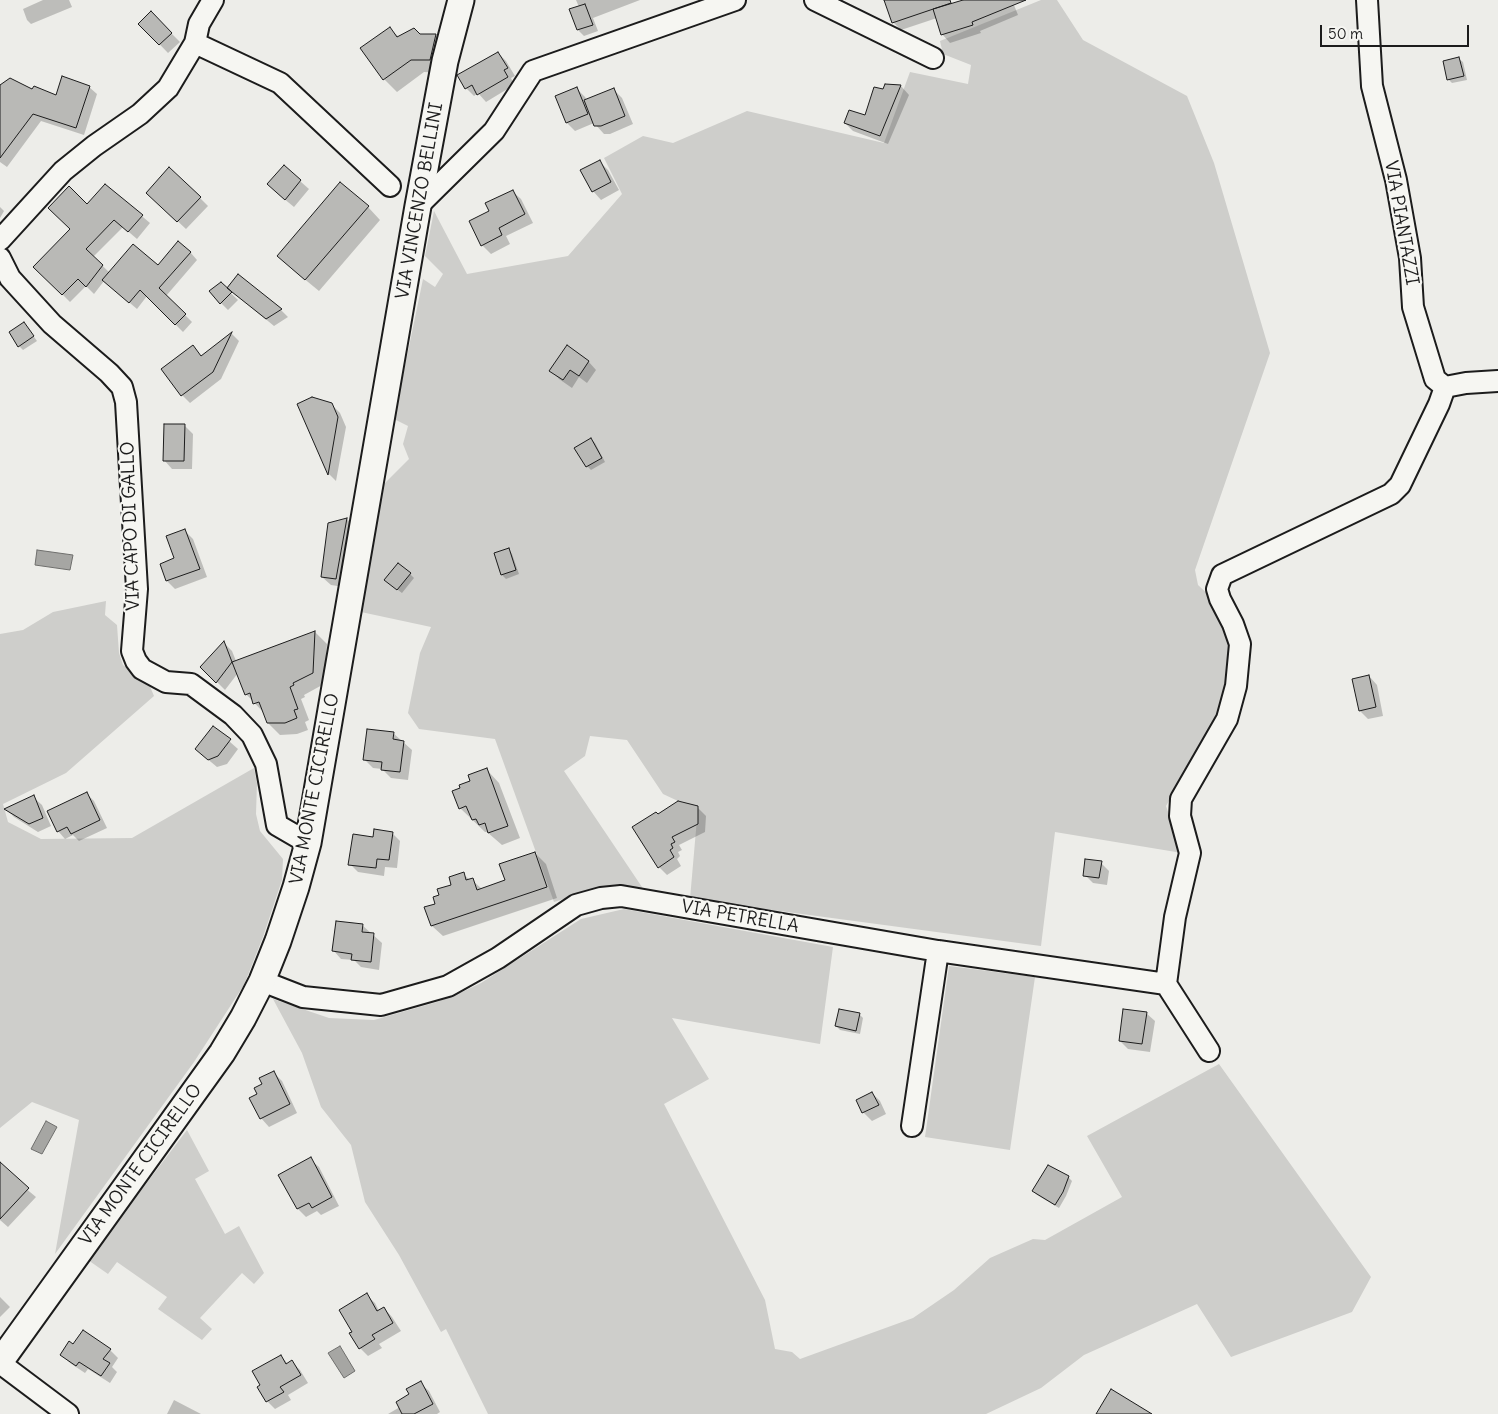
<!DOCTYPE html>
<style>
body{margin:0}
#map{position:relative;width:1498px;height:1414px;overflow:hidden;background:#edede9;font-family:Delius,sans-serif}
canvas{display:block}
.scale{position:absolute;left:1320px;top:25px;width:149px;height:22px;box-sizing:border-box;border:2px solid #1c1c1c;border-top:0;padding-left:6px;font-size:15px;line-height:18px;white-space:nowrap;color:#1c1c1c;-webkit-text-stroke:4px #f6f6f2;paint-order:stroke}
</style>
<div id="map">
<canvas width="1498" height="1414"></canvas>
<div class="scale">50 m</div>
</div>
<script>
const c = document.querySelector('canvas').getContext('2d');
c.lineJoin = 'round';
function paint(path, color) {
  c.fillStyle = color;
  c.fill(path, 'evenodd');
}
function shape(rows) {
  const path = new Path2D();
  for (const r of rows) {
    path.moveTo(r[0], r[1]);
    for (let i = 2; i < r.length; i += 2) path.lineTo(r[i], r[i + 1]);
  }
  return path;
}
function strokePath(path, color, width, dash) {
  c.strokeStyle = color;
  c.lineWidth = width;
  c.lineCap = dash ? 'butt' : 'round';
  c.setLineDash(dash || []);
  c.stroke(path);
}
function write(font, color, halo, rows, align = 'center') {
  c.font = font + ' Delius,sans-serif';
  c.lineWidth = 4.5;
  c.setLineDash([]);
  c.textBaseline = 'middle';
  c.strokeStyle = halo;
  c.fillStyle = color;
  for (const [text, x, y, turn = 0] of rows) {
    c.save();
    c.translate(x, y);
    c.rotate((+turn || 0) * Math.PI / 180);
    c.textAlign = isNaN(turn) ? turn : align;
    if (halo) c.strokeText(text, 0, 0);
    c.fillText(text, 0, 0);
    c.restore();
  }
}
const green = shape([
 [1041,0,1057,0,1083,40,1187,96,1214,163,1270,353,1195,570,1198,585,1212,598,1233,641,1231,684,1219,713,1166,806,1182,853,1055,832,1041,946,690,899,698,807,678,801,663,794,627,740,590,736,585,756,564,771,644,890,604,887,554,902,495,739,419,729,408,713,420,653,431,627,361,612,380,488,409,459,403,444,408,426,394,419,423,279,435,287,443,274,425,256,434,211,467,274,568,256,622,194,604,158,643,136,673,143,747,111,884,143,910,72,968,84,971,65,943,54,940,41],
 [106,601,105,615,117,625,119,653,123,665,149,684,154,696,66,773,3,804,8,822,41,839,132,838,254,768,257,783,256,814,260,831,283,859,282,880,263,937,244,985,194,1062,55,1254,79,1120,32,1102,0,1128,0,634,23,630,53,612],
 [624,909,833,947,820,1044,672,1018,709,1079,664,1104,765,1300,775,1349,792,1352,800,1359,913,1318,954,1290,990,1258,1033,1239,1045,1240,1122,1197,1087,1136,1219,1064,1371,1277,1352,1312,1231,1357,1197,1304,1084,1355,1041,1388,986,1414,488,1414,446,1329,441,1332,399,1255,365,1202,351,1145,321,1107,302,1053,273,999,329,1018,374,1020,437,1002,460,993,481,983,581,919],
 [949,966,1035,977,1010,1150,925,1137],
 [187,1130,209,1171,195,1179,225,1234,239,1226,264,1273,254,1284,242,1273,200,1318,212,1329,202,1340,158,1309,167,1297,117,1262,108,1274,88,1260]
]);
const water = shape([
 [37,550,73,555,70,570,35,565,37,550],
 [46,1121,57,1127,42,1154,31,1149,46,1121],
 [340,1346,355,1371,344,1378,328,1353,340,1346]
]);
const shadow = shape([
 [43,0,69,0,72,7,31,24,27,20,23,9],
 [576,0,640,0,593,18,598,31,584,36,578,30,570,10,579,7],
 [885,0,933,0,936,9,967,0,1012,0,1018,15,980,31,981,33,950,43,942,34,937,18,901,30,893,22],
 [151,13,180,42,168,53,140,24],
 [390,29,399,37,436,35,448,48,442,73,424,72,397,92,384,79],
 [498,53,506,61,515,76,511,78,514,85,486,102,478,93,474,96,466,88],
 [1459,59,1463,62,1467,80,1452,83,1448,79],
 [886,85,901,86,909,95,888,144,853,131,845,123,866,117,884,91],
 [89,87,97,94,84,135,41,121,7,167,0,162,0,94,33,91,57,97],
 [577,89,585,97,587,100,614,90,622,98,633,124,610,134,604,134,594,123,575,131,567,123],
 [599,161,608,170,619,190,601,200,593,191],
 [284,167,309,189,294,207,277,193],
 [105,185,150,223,137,239,123,227,93,257,110,273,158,267,190,252,197,260,166,296,192,322,183,332,147,296,137,309,104,281,94,294,86,286,70,302,35,267,72,230,87,205],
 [512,191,521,199,533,223,506,236,510,244,491,254,482,245,491,212],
 [200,198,208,206,186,229,156,201],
 [0,207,4,211,0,218],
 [368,207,380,220,319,291,291,268],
 [238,276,281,310,288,317,274,326,234,293],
 [221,284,238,300,228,310,221,303],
 [24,323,37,341,23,350,19,346],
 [232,334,239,341,221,379,190,403,182,395,162,369,192,346,202,357],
 [588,361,596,370,587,383,579,377,572,388,559,379,551,370],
 [299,405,332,405,340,413,346,427,336,481,329,474],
 [184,425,193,434,192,469,172,469,164,460],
 [591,439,595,443,605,462,591,470,587,466],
 [347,519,355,527,344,587,331,585,322,577,329,524],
 [184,530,193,539,207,577,175,589,167,581],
 [509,550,512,554,519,574,506,579,502,575,495,554],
 [410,574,414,578,402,593,390,584],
 [315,632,327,644,324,684,304,695,305,697,301,699,309,720,305,722,308,730,297,734,280,735,268,723,265,714,246,694,238,673,225,690,202,667,224,643,232,651,236,661],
 [1369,676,1377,685,1383,716,1368,719,1360,711],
 [213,727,238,749,227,764,217,767,205,757],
 [393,733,412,750,408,780,391,778,382,769,373,768,365,760],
 [487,770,499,783,520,838,502,845,487,832,485,832,460,808,471,782],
 [86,793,94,801,107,828,79,841,73,835,65,839,58,831],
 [33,797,42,805,51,826,38,832,14,817,6,809],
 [698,808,706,816,705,832,679,845,682,850,678,852,680,856,677,859,681,866,667,875,659,867,658,815],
 [392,833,400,841,397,868,385,867,384,876,358,872,350,864,374,838],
 [535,853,546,864,557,898,443,936,432,926,437,904,441,896,463,874,470,880,472,880,482,889,507,881],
 [1101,863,1109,871,1107,885,1093,883,1085,875],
 [362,925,382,943,379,970,361,967,354,960,341,959,333,950],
 [1146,1013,1155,1021,1150,1052,1128,1049,1120,1041],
 [859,1014,863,1018,860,1034,840,1030,836,1026],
 [273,1072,282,1081,297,1113,269,1127,261,1118,258,1094,263,1085],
 [872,1093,880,1101,886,1114,872,1121,863,1112,857,1100],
 [310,1159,319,1167,339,1206,321,1215,317,1211,306,1217,298,1209],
 [0,1167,36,1197,8,1227,0,1220],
 [1068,1177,1072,1181,1066,1196,1059,1208,1037,1195,1033,1191],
 [366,1295,375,1303,379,1311,384,1308,392,1317,401,1331,379,1344,382,1348,368,1356,360,1348,354,1332],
 [0,1297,10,1307,0,1317],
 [74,1345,110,1350,118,1358,112,1367,117,1372,110,1383,88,1369,85,1373,70,1363,62,1355],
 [281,1356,288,1364,292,1362,300,1370,308,1383,288,1395,291,1400,275,1409,267,1401],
 [420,1383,429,1391,440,1412,437,1414,388,1414,400,1407],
 [174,1400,201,1414,167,1414]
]);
const building = shape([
 [884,0,950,0,951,3,892,23,884,0],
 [963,0,1026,0,972,22,973,25,941,35,933,9,963,0],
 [585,4,593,25,577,30,569,9,585,4],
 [151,11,172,33,159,45,138,24,151,11],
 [390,27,397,37,414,28,420,34,436,34,430,60,411,60,383,80,360,48,390,27],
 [498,52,508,68,504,70,508,77,477,95,472,85,465,89,457,75,498,52],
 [1459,57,1464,76,1447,80,1443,61,1459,57],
 [62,76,90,86,76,128,33,114,0,158,0,85,10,78,32,89,34,86,56,95,62,76],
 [885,84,901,85,880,136,844,123,849,110,865,115,874,87,883,89,885,84],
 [577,87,588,114,566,123,555,96,577,87],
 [614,88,625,116,601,126,594,126,584,100,614,88],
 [600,160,611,182,592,192,580,170,600,160],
 [284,165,301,180,285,200,267,184,284,165],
 [169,167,201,197,177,222,146,193,169,167],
 [340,182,369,206,305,280,277,256,340,182],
 [105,184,143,215,128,232,114,220,86,249,103,265,86,287,78,279,62,295,33,267,70,229,48,208,69,186,87,204,105,184],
 [513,190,525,214,499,228,502,235,481,246,469,221,489,211,485,203,513,190],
 [178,241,191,252,159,288,186,314,175,325,140,290,129,303,102,280,133,244,158,265,178,241],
 [238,274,282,309,266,319,227,288,238,274],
 [221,282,232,292,220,304,209,291,221,282],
 [24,322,34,336,18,347,9,332,24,322],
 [232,332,213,372,181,396,161,369,193,345,201,356,232,332],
 [567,345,589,361,579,376,570,370,563,380,549,371,567,345],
 [312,397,332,403,338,417,328,475,297,404,312,397],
 [164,424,185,424,184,461,163,461,164,424],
 [591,438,602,458,586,467,574,448,591,438],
 [347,518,336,579,321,577,328,523,347,518],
 [185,529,200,569,166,581,160,564,174,558,166,536,185,529],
 [509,548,516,570,501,575,494,553,509,548],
 [398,563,411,573,397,590,384,580,398,563],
 [315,631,313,673,293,683,294,685,290,687,298,709,294,710,297,718,285,723,267,723,259,702,253,704,250,693,245,695,232,662,315,631],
 [224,641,232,662,216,683,200,667,224,641],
 [1369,675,1376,707,1359,711,1352,679,1369,675],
 [213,726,231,739,218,756,208,760,195,749,213,726],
 [367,729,394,732,393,739,404,741,400,772,381,770,382,762,363,760,367,729],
 [487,768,508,826,488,833,485,823,479,825,476,819,472,820,466,806,459,809,452,791,460,788,459,785,470,781,468,775,487,768],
 [87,792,100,820,71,834,67,827,57,832,47,811,87,792],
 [34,795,43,818,29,824,4,809,34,795],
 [678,801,698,806,698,824,672,837,675,842,671,844,673,848,670,850,674,857,658,868,632,827,656,812,658,814,678,801],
 [374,829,393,832,389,860,377,859,376,868,348,865,353,834,373,837,374,829],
 [535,852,547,887,431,926,424,907,435,904,433,897,439,895,437,889,451,885,449,877,464,872,466,880,473,878,477,890,505,880,499,864,535,852],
 [1085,859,1102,861,1099,878,1083,876,1085,859],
 [336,921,363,924,362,932,374,933,371,962,351,960,352,954,332,951,336,921],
 [839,1009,860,1013,856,1031,835,1026,839,1009],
 [1123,1009,1147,1012,1142,1044,1119,1041,1123,1009],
 [274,1071,290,1104,260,1119,249,1098,257,1094,254,1088,262,1084,259,1078,274,1071],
 [872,1092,879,1105,862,1113,856,1100,872,1092],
 [311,1157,332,1197,312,1208,309,1203,297,1209,278,1175,311,1157],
 [0,1162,29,1188,0,1219,0,1162],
 [1048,1165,1069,1176,1063,1192,1055,1205,1032,1191,1048,1165],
 [367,1293,377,1311,384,1307,393,1323,372,1335,375,1339,359,1349,349,1333,352,1332,339,1310,367,1293],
 [83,1330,111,1349,103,1359,110,1363,101,1376,79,1362,76,1366,60,1355,69,1341,73,1344,83,1330],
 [281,1355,286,1364,292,1360,301,1375,280,1387,284,1392,266,1402,257,1387,260,1385,252,1371,281,1355],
 [421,1381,433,1404,414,1414,402,1414,396,1402,409,1394,406,1389,421,1381],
 [1111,1389,1152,1414,1096,1414,1111,1389]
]);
const minor = shape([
 [815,0,933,58],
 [1367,0,1372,86,1396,180,1410,258,1413,307,1435,379,1445,387,1466,383,1498,381],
 [195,43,199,24,213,0],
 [418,206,494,131,533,71,735,0],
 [0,240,63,171,94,146,140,114,168,88,195,43,280,83,390,186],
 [0,258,10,278,52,324,109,373,122,387,126,402,137,589,132,651,136,661,142,669,166,682,191,684,233,715,252,735,266,764,277,825,308,843],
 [262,981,303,997,381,1005,448,986,498,958,576,905,601,898,621,896,938,951,1166,984,1209,1051],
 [1166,984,1175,917,1190,853,1180,816,1181,799,1227,719,1236,686,1240,644,1233,624,1220,599,1217,589,1222,575,1391,494,1400,485,1439,404,1445,387],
 [912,1126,938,951],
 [0,1363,68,1414]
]);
const tertiary = shape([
 [0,1362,222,1053,243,1018,262,981,278,941,296,887,308,843,418,206,445,61,461,0]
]);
const streetNames = [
 ["VIA VINCENZO BELLINI",420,201,-80],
 ["VIA PIANTAZZI",1401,223,80],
 ["VIA CAPO DI GALLO",131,526,-92],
 ["VIA MONTE CICIRELLO",315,789,-79],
 ["VIA PETRELLA",740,917,10],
 ["VIA MONTE CICIRELLO",141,1165,-54]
];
paint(green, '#cececb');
paint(water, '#a6a6a3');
strokePath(water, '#6f6f6d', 1);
paint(shadow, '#0003');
paint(building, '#b9b9b6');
strokePath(building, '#1c1c1c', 1);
strokePath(minor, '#1c1c1c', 24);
strokePath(tertiary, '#1c1c1c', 29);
strokePath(minor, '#f6f6f2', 20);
strokePath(tertiary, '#f6f6f2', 25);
write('18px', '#1c1c1c', '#f6f6f2', streetNames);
</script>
